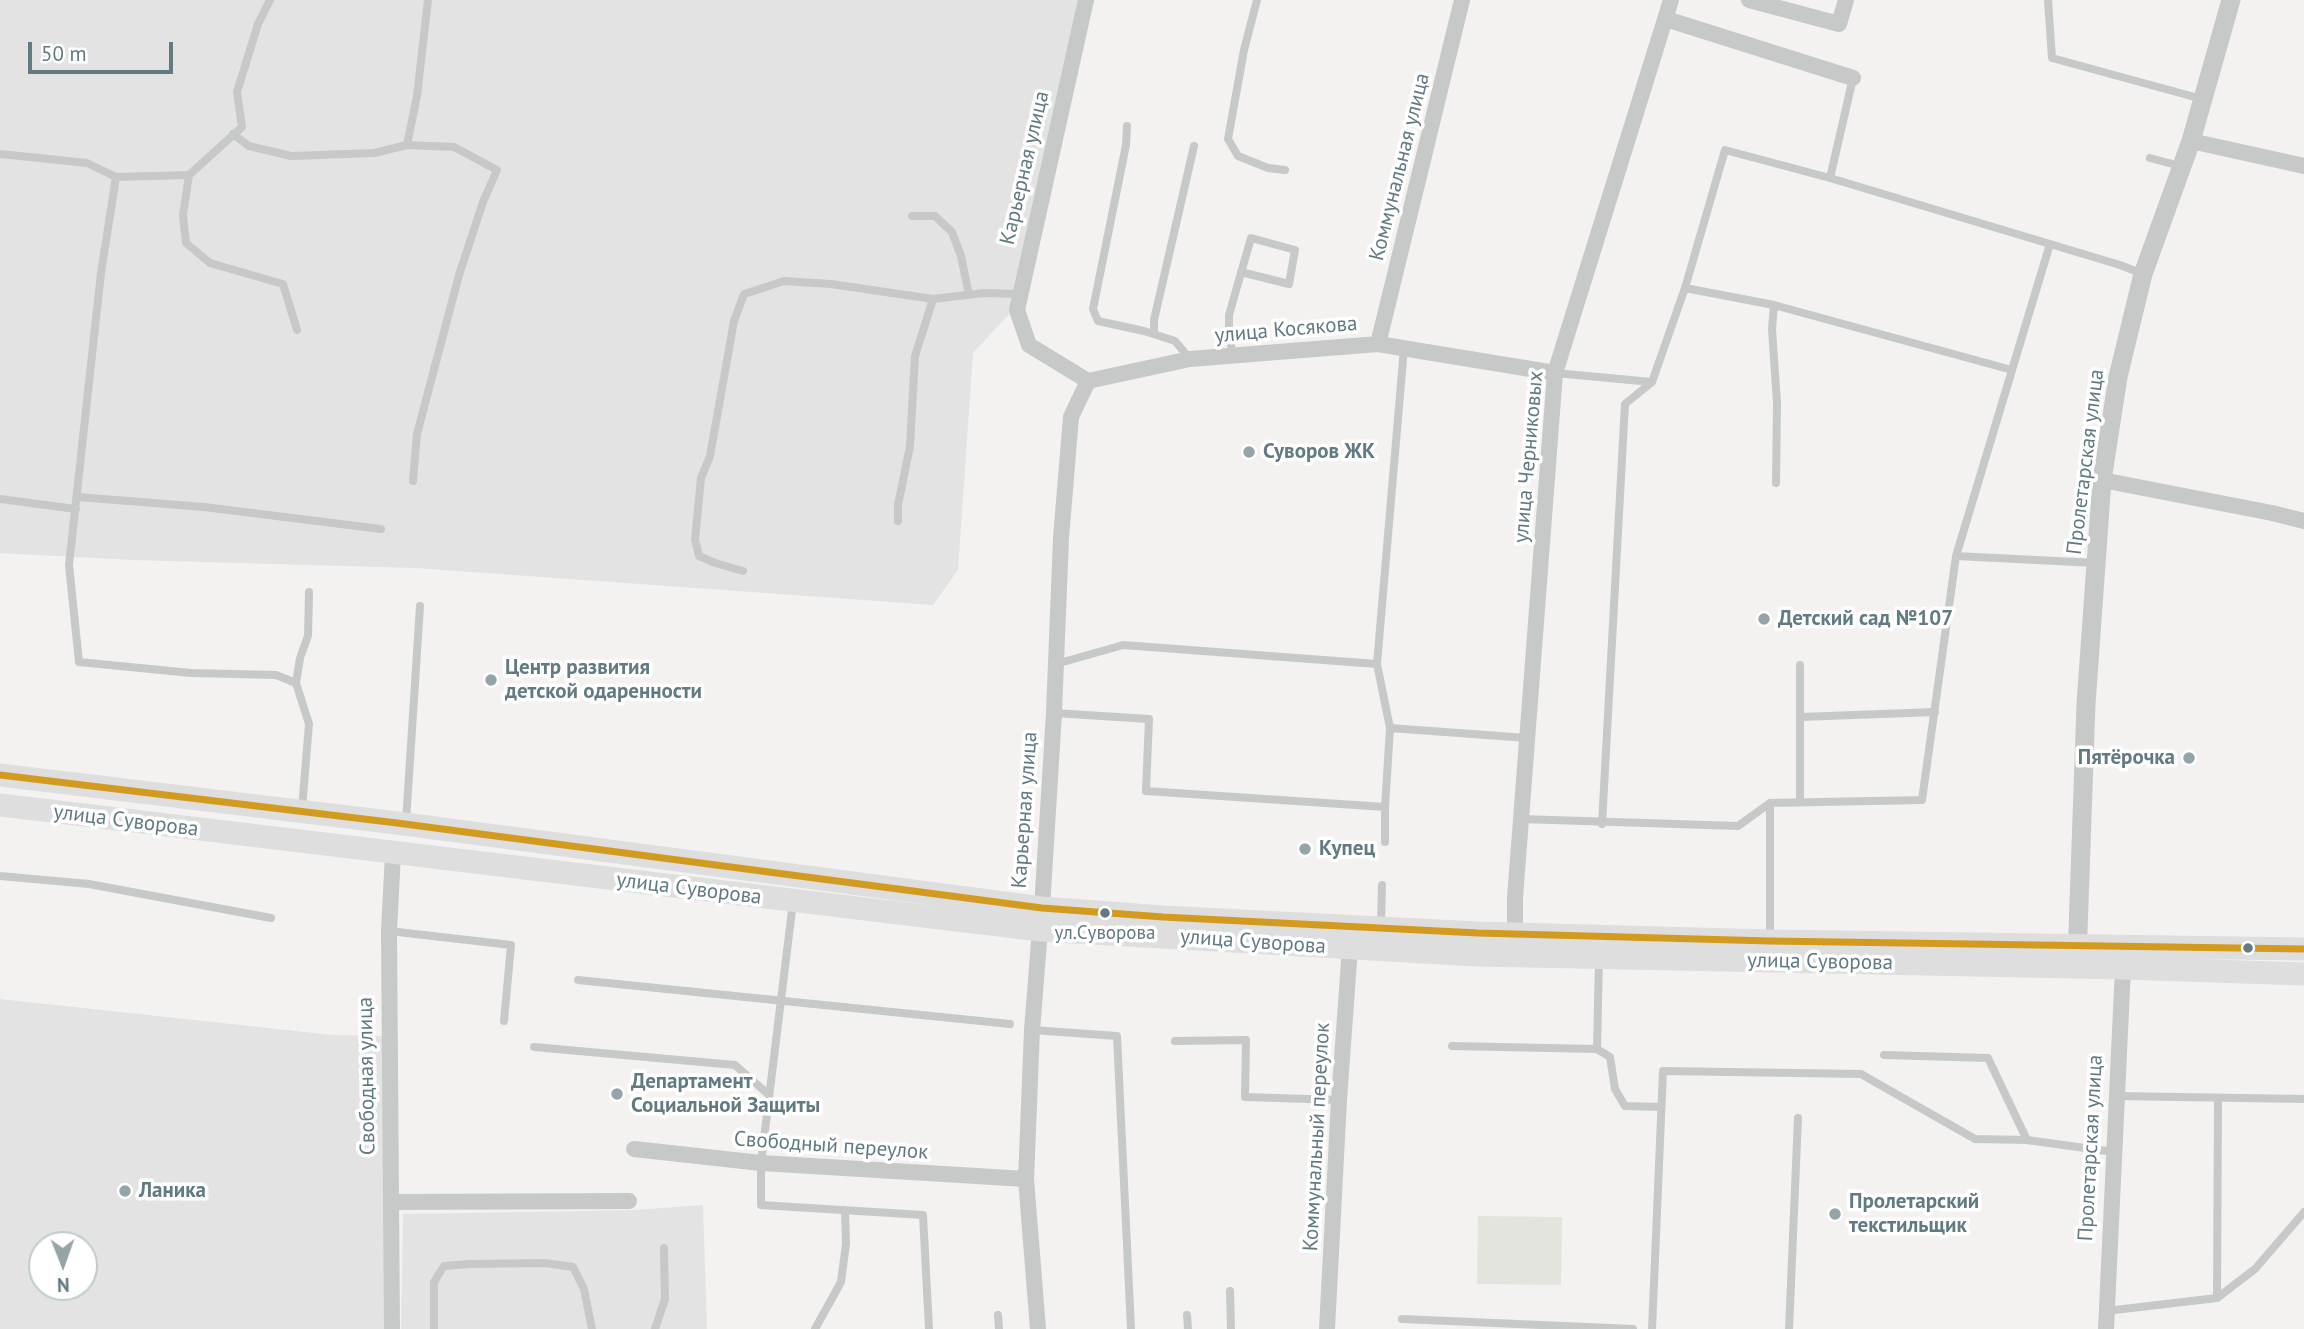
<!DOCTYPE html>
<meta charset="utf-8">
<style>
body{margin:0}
#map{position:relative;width:2304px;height:1329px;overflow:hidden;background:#f3f2f0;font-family:"PT Sans",sans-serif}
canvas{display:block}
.north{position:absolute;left:28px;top:1231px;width:70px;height:70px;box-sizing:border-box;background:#fff;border:2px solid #c0cacd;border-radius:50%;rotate:179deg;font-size:19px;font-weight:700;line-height:28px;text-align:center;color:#627a81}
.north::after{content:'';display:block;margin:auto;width:24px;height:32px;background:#95a4a8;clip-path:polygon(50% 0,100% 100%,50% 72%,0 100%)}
.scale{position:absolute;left:28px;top:42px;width:145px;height:32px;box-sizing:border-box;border:4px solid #627a81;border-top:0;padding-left:9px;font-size:21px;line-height:24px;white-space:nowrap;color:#627a81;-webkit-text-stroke:5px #fff;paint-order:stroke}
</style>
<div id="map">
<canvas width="2304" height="1329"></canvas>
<div class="north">N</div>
<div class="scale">50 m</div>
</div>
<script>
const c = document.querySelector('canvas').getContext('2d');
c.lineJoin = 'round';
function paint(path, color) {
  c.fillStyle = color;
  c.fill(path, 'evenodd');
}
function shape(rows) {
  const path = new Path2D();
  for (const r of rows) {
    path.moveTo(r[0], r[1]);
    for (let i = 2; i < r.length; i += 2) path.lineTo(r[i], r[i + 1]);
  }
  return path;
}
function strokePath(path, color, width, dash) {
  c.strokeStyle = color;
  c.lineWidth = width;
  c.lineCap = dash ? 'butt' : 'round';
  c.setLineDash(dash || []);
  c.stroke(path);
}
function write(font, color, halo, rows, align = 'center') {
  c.font = font + ' "PT Sans",sans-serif';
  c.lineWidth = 7;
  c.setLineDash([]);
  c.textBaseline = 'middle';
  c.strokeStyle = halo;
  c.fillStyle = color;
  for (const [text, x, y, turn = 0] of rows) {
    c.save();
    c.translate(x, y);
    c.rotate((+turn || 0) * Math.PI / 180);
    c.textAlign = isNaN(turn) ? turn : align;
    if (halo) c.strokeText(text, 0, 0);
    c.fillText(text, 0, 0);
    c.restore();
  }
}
const built = shape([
 [0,0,1082,0,1012,311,973,353,958,570,933,605,415,568,132,560,0,553],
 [0,999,333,1035,384,1036,384,1329,0,1329],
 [42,1245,84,1245,84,1287,42,1287],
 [703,1205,707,1329,401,1329,403,1214,635,1210]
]);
const green = shape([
 [1478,1216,1562,1217,1561,1285,1477,1284]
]);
const service = shape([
 [270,0,258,24,237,92,242,127,189,175,116,177,101,273,69,565,79,662,191,673,276,675,296,683,309,724,302,809],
 [1257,0,1244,50,1228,139,1238,156,1268,168,1285,170],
 [2048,0,2052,58,2202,99],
 [1127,126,1126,145,1093,309,1098,321,1144,331,1175,341,1190,359],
 [233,134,249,146,291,156,374,153,407,145,417,96,428,0],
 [407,145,454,147,497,170,483,202,459,275,417,434,413,481],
 [0,154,87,163,116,177],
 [2150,158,2180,166],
 [189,175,183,215,186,243,210,263,283,284,297,330],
 [1830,178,1853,78],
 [912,216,935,216,952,232,961,256,969,295],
 [2050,244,1956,556,2096,563],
 [1685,288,1774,305,2012,370],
 [1774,305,1772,329,1777,403,1776,483],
 [1154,334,1154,320,1194,146],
 [1233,356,1229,333,1229,315,1251,238,1295,250,1289,284,1241,272],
 [1555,373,1652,382,1685,288,1725,150,1830,178,2120,265,2143,274],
 [78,497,204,507,381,529],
 [0,499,76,509],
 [898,521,898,505,910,446,915,356,933,299],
 [743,571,715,563,699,556,695,539,701,478,710,456,734,321,744,294,784,281,831,284,933,299,984,293,1020,294],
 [1056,664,1123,645,1377,664],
 [1800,665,1800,802],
 [296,683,300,658,308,636,309,592],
 [1054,713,1149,719,1146,791,1385,807,1390,728,1527,738],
 [1800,717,1935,712],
 [1390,728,1377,664,1404,348],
 [1521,819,1738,826,1770,803],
 [406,822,420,606],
 [1602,824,1625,404,1652,382],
 [1385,842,1385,807],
 [0,876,89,884,271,918],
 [793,902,761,1163,761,1205,923,1215,929,1329],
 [1381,924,1382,885],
 [389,931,511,945,504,1021],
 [1770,941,1770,803,1922,800,1956,556],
 [578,980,1010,1024],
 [1032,1030,1117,1036,1131,1329],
 [1175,1041,1246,1040,1245,1097,1339,1100],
 [1452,1046,1597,1049,1599,959],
 [534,1047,735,1065,769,1095],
 [1597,1049,1610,1057,1615,1089,1625,1106,1661,1107],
 [1884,1055,1988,1058,2027,1140,2114,1152],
 [2116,1096,2304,1099],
 [1230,1291,1231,1329],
 [2217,1298,2218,1099],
 [2106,1311,2217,1298,2255,1269,2304,1212],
 [998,1315,999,1329],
 [1187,1315,1188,1329],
 [1402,1319,1633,1329],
 [434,1329,434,1282,444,1266,469,1264,545,1263,573,1267,584,1289,592,1329],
 [655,1329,665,1299,664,1248],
 [815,1329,841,1282,846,1244,845,1210],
 [1652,1329,1663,1071,1861,1074,1975,1139,2027,1140],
 [1789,1329,1798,1118]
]);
const minor = shape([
 [1086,0,1017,310,1029,345,1088,381,1190,359,1378,344,1555,373],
 [1749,0,1839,24,1846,0],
 [1666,19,1853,78],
 [2191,141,2304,166],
 [1378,344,1462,0],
 [2102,480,2272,513,2304,521],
 [1042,908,1054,713,1061,538,1071,417,1088,381],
 [1515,934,1515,898,1555,373,1671,0],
 [634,1149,761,1163,1026,1179],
 [391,1202,629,1201],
 [392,1329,389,931,393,854],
 [1038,1329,1026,1179,1032,1030,1040,930],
 [1327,1329,1339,1100,1350,948],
 [2106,1329,2123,968]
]);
const tertiary = shape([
 [2077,960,2086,704,2102,480,2118,377,2143,274,2191,141,2231,0]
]);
const secondary = shape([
 [0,775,397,823,1042,908,1163,917,1478,933,1770,941,2304,949],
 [0,805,1040,930,1477,955,2123,968,2304,974]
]);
const bus1 = shape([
 [0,775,397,823,1042,908,1163,917,1478,933,1770,941,2304,949]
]);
const markers = [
 [1249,452,7,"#95a4a8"],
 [1764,619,7,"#95a4a8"],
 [491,680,7,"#95a4a8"],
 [2189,758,7,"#95a4a8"],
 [1305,849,7,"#95a4a8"],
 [1105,913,6,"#627a81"],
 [2248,948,6,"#627a81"],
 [617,1094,7,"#95a4a8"],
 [125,1191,7,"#95a4a8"],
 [1835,1214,7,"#95a4a8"]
];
const busNames = [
 ["ул.Суворова",1105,934]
];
const streetNames = [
 ["Коммунальная улица",1400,167,-76],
 ["Карьерная улица",1025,168,-77],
 ["улица Косякова",1286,330,-5],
 ["улица Черниковых",1529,457,-85],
 ["Пролетарская улица",2086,462,-83],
 ["Карьерная улица",1025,810,-86],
 ["улица Суворова",126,821,7],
 ["улица Суворова",689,889,7],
 ["улица Суворова",1253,942,4],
 ["улица Суворова",1820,962,1],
 ["Свободная улица",367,1076,-91],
 ["Коммунальный переулок",1317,1137,-87],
 ["Свободный переулок",831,1146,4],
 ["Пролетарская улица",2091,1148,-87]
];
const poiNames = [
 ["Суворов ЖК",1263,452],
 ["Детский сад №107",1778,619],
 ["Центр развития",505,668],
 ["детской одаренности",505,692],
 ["Пятёрочка",2175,758,"right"],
 ["Купец",1319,849],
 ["Департамент",631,1082],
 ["Социальной Защиты",631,1106],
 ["Ланика",139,1191],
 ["Пролетарский",1849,1202],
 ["текстильщик",1849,1226]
];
paint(built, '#e3e3e3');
paint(green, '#e2e4dd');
strokePath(service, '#c7c8c8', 8);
strokePath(minor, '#c7c8c8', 16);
strokePath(tertiary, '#c7c8c8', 19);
strokePath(secondary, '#dddedd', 23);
strokePath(bus1, '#d29b20', 7);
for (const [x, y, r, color] of markers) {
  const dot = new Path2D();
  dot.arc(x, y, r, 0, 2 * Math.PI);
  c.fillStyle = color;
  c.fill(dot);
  strokePath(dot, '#fff', 2.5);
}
write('19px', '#627a81', '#fff', busNames);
write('21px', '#627a81', '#fff', streetNames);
write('bold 21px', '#627a81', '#fff', poiNames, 'left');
</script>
